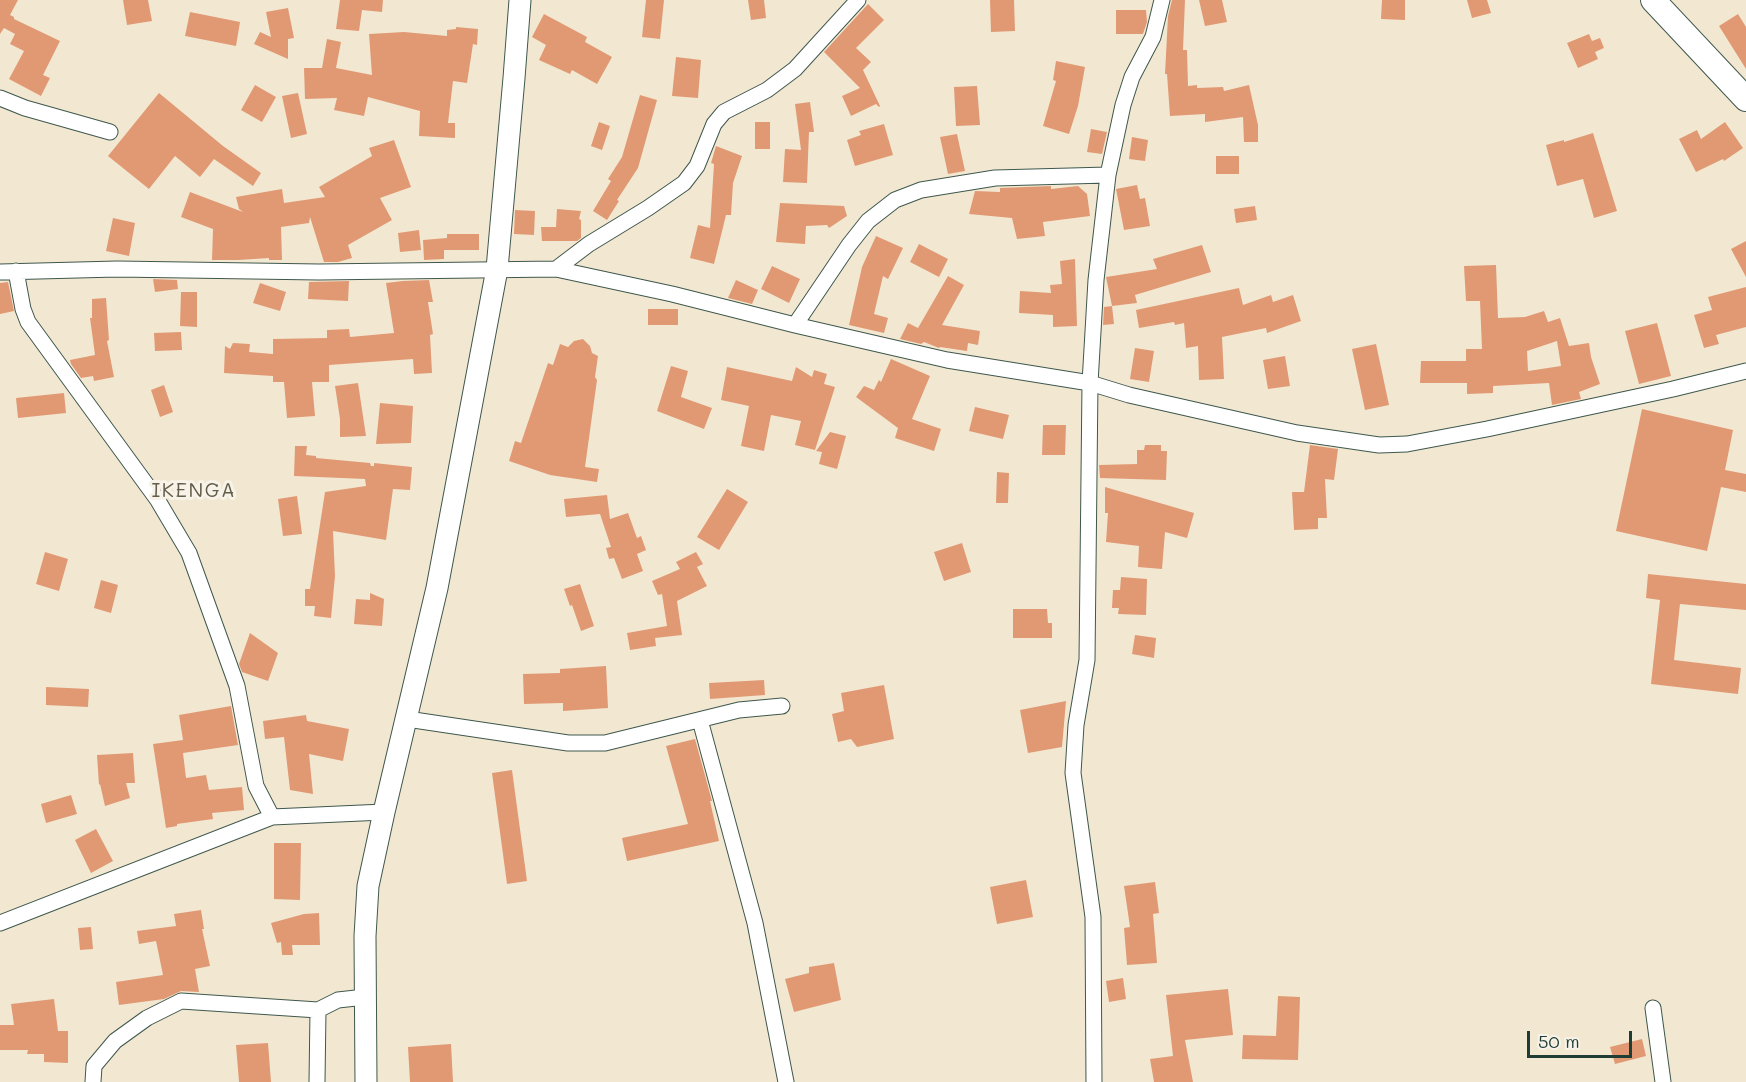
<!DOCTYPE html>
<style>
body{margin:0}
#map{position:relative;width:1746px;height:1082px;overflow:hidden;background:#f2e8d2;font-family:Mali,sans-serif}
canvas{display:block}
.scale{position:absolute;left:1527px;top:1031px;width:105px;height:27px;box-sizing:border-box;border:3px solid #1f3d34;border-top:0;padding-left:8px;font-size:18px;line-height:21px;white-space:nowrap;color:#1f3d34;-webkit-text-stroke:4px #f7f3e8;paint-order:stroke}
</style>
<div id="map">
<canvas width="1746" height="1082"></canvas>
<div class="scale">50 m</div>
</div>
<script>
const c = document.querySelector('canvas').getContext('2d');
c.lineJoin = 'round';
function paint(path, color) {
  c.fillStyle = color;
  c.fill(path, 'evenodd');
}
function shape(rows) {
  const path = new Path2D();
  for (const r of rows) {
    path.moveTo(r[0], r[1]);
    for (let i = 2; i < r.length; i += 2) path.lineTo(r[i], r[i + 1]);
  }
  return path;
}
function strokePath(path, color, width, dash) {
  c.strokeStyle = color;
  c.lineWidth = width;
  c.lineCap = dash ? 'butt' : 'round';
  c.setLineDash(dash || []);
  c.stroke(path);
}
function write(font, color, halo, rows, align = 'center') {
  c.font = font + ' Mali,sans-serif';
  c.lineWidth = 6;
  c.setLineDash([]);
  c.textBaseline = 'middle';
  c.strokeStyle = halo;
  c.fillStyle = color;
  for (const [text, x, y, turn = 0] of rows) {
    c.save();
    c.translate(x, y);
    c.rotate((+turn || 0) * Math.PI / 180);
    c.textAlign = isNaN(turn) ? turn : align;
    if (halo) c.strokeText(text, 0, 0);
    c.fillText(text, 0, 0);
    c.restore();
  }
}
const building = shape([
 [0,0,18,0,10,15,14,17,14,19,60,41,43,75,50,78,41,96,9,79,24,51,10,44,15,34,4,28,0,34],
 [123,0,148,0,152,21,127,25],
 [340,0,383,0,382,12,362,10,359,31,336,29],
 [646,0,664,0,660,39,642,37],
 [748,0,764,0,766,18,751,20],
 [990,0,1014,0,1015,31,991,32],
 [1172,0,1185,0,1183,50,1187,50,1188,86,1197,85,1197,88,1223,87,1224,91,1249,85,1258,125,1258,142,1244,142,1243,117,1205,122,1205,114,1170,116,1167,74,1165,74,1168,16],
 [1199,0,1222,0,1227,22,1205,26],
 [1382,0,1405,0,1405,20,1381,19],
 [1467,0,1487,0,1491,13,1472,18],
 [868,4,884,20,856,48,871,62,863,70,880,106,879,107,876,104,851,116,842,96,860,88,824,52],
 [288,8,294,38,288,39,288,59,254,44,260,32,271,37,266,12],
 [1116,10,1146,10,1147,22,1143,34,1116,34],
 [190,12,240,22,236,46,185,36],
 [544,14,587,37,585,42,612,57,597,84,572,70,570,74,539,60,546,45,532,37],
 [1738,14,1746,27,1746,69,1719,26],
 [456,27,478,29,477,45,473,44,467,83,453,81,448,123,455,123,455,138,419,136,420,111,368,97,364,116,334,110,337,98,305,99,304,68,322,68,327,39,341,42,336,68,372,75,369,34,404,32,447,36,447,30,456,29],
 [1589,34,1592,41,1600,38,1604,48,1595,52,1598,59,1578,68,1567,43],
 [676,57,701,60,698,98,672,96],
 [1056,61,1085,67,1078,106,1069,134,1043,126,1056,81,1053,80],
 [255,85,276,97,262,122,241,110],
 [977,86,980,125,956,126,954,87],
 [159,93,223,146,261,173,253,186,214,159,200,177,175,156,149,189,108,156],
 [298,93,307,134,291,138,282,96],
 [640,95,657,100,638,168,617,200,619,201,607,220,593,211,611,181,608,179,622,157],
 [810,102,814,132,809,132,807,183,783,182,785,149,801,150,795,104],
 [599,122,610,126,602,150,591,146],
 [755,122,770,122,770,149,755,149],
 [1725,122,1743,148,1724,161,1723,159,1696,172,1679,139,1697,130,1701,139],
 [884,124,893,155,855,166,847,140,861,135,859,131],
 [1091,129,1107,132,1102,154,1087,152],
 [1593,133,1617,211,1594,218,1583,179,1557,186,1546,145,1564,140,1564,142],
 [957,134,965,171,948,174,940,137],
 [1132,137,1148,140,1145,161,1129,159],
 [394,140,411,187,380,198,392,220,348,245,352,258,338,262,324,262,310,217,309,223,281,227,282,260,269,260,269,258,238,260,212,260,213,229,181,217,190,192,243,212,239,209,236,197,282,189,284,203,325,197,319,187,372,156,369,148],
 [716,146,742,156,733,183,731,215,726,215,714,264,690,258,698,225,710,228,714,164,711,163],
 [1216,156,1239,156,1239,174,1216,174],
 [1137,185,1140,199,1145,198,1150,226,1124,230,1116,189],
 [1051,186,1051,189,1078,186,1087,194,1090,216,1043,222,1045,236,1017,239,1012,218,969,214,975,191,1000,192,1000,188],
 [780,203,844,206,847,216,829,228,827,225,806,226,805,244,776,242],
 [1255,206,1257,220,1236,223,1234,209],
 [557,209,581,211,579,219,581,220,581,238,577,241,542,241,541,227,556,227],
 [515,210,535,211,534,235,514,234],
 [113,218,135,223,129,256,106,251],
 [419,230,421,250,400,252,398,233],
 [447,234,479,234,479,250,444,250,444,259,424,260,423,240,447,238],
 [876,236,903,248,888,279,883,276,874,314,888,318,884,333,849,325,862,267],
 [1746,241,1746,277,1731,249],
 [919,244,948,259,939,277,910,262],
 [1202,245,1211,272,1135,295,1137,303,1112,306,1106,277,1157,269,1153,259],
 [1075,259,1077,326,1053,327,1053,315,1019,313,1020,291,1051,293,1050,285,1062,284,1060,261],
 [1496,265,1498,318,1525,317,1544,311,1548,322,1560,318,1569,346,1589,343,1591,357,1600,384,1579,392,1581,399,1552,405,1549,383,1493,386,1493,393,1467,394,1467,383,1420,383,1421,361,1466,361,1466,349,1482,349,1480,301,1466,301,1464,266],
 [1557,341,1561,366,1528,371,1527,351],
 [772,266,800,279,789,303,761,289],
 [948,276,964,285,942,325,980,331,978,345,968,343,967,351,940,347,939,348,924,342,921,344,900,339,908,323,918,328],
 [153,279,177,280,178,289,155,292],
 [429,280,433,302,428,302,433,334,430,335,432,373,414,374,413,359,329,365,329,382,312,382,315,416,287,418,284,382,273,382,273,376,224,373,225,346,230,349,233,343,250,344,249,352,273,354,273,339,327,338,327,330,349,329,350,337,394,333,386,283,403,281],
 [736,280,758,290,752,304,728,298],
 [349,281,348,301,308,299,309,282],
 [8,282,14,311,0,314,0,283],
 [260,283,286,292,280,311,253,303],
 [1746,287,1746,327,1716,335,1719,344,1704,348,1694,315,1712,310,1708,297],
 [1239,288,1243,305,1271,295,1273,302,1293,295,1301,321,1267,333,1266,328,1222,337,1224,379,1199,380,1198,346,1186,348,1184,323,1175,325,1174,322,1139,328,1136,310],
 [181,292,197,292,197,327,180,326],
 [106,298,109,340,107,341,114,377,94,381,93,376,81,378,71,364,70,360,95,355,90,318,92,318,92,299],
 [1112,306,1114,324,1103,325,1104,307],
 [648,309,678,309,678,325,648,325],
 [1657,323,1671,376,1639,384,1625,331],
 [181,332,182,350,155,351,154,333],
 [583,339,590,346,592,353,598,356,595,377,597,380,585,467,599,469,597,482,550,475,509,461,515,441,521,443,548,363,553,365,560,344,568,347,574,341],
 [1376,344,1389,405,1365,410,1352,349],
 [1135,348,1154,351,1149,382,1130,379],
 [1285,356,1290,386,1268,389,1263,360],
 [891,359,930,376,912,419,941,429,934,451,895,438,898,428,856,397,864,386,874,390,879,380,881,382],
 [671,366,688,371,681,397,712,408,704,429,657,411],
 [727,367,792,381,796,367,812,377,814,370,827,374,824,384,835,387,815,450,795,445,801,421,771,415,764,451,741,446,749,406,721,400],
 [358,383,366,436,340,437,340,419,335,386],
 [164,385,173,412,160,417,151,390],
 [64,393,66,413,18,418,16,398],
 [380,403,413,406,411,443,376,444],
 [975,407,1009,415,1003,439,969,431],
 [1642,409,1733,430,1725,470,1746,474,1746,492,1721,487,1707,551,1616,531],
 [1043,425,1066,425,1065,455,1042,455],
 [830,432,846,436,837,469,819,464,822,452,816,451],
 [1145,445,1161,445,1161,451,1167,451,1166,480,1100,478,1099,465,1137,464,1137,450,1144,450],
 [1310,445,1338,449,1334,480,1325,479,1327,518,1318,518,1318,529,1294,530,1292,492,1304,492],
 [295,446,307,446,306,455,316,456,316,458,370,463,371,466,374,466,374,463,412,467,410,490,393,489,386,540,333,531,335,576,331,618,314,616,315,606,305,606,305,589,310,589,325,492,366,486,365,479,294,476],
 [997,472,1009,473,1008,503,996,503],
 [1105,487,1194,513,1187,538,1165,532,1162,569,1138,567,1139,546,1106,542,1108,513,1105,513],
 [727,489,748,502,719,550,697,537],
 [607,495,610,519,628,513,637,538,641,536,646,550,637,554,643,571,622,579,614,558,609,559,606,548,611,547,600,514,566,517,564,499],
 [297,496,302,534,283,536,278,499],
 [962,543,971,572,944,581,934,552],
 [45,552,68,559,59,591,36,584],
 [696,552,703,564,697,567,707,586,677,601,682,635,655,638,656,646,630,650,627,633,667,626,662,594,658,595,652,581,680,569,676,562],
 [1648,574,1746,584,1746,610,1680,604,1674,660,1741,668,1738,694,1651,684,1660,600,1646,598],
 [1121,577,1147,579,1146,615,1118,614,1119,608,1112,608,1113,590,1120,590],
 [101,580,118,585,111,613,94,608],
 [580,584,594,626,581,631,572,605,570,606,564,589],
 [370,593,384,599,382,626,354,624,356,599,370,600],
 [1013,609,1047,609,1048,623,1052,623,1052,638,1013,638],
 [250,633,278,653,268,681,242,672,239,664],
 [1135,635,1156,638,1154,658,1132,654],
 [606,666,608,708,563,711,563,703,524,704,523,674,560,673,560,669],
 [764,680,765,695,710,699,709,683],
 [884,685,894,739,857,747,851,739,838,742,832,714,844,711,841,693],
 [46,687,89,689,88,707,46,705],
 [1066,701,1062,747,1028,753,1020,710],
 [231,706,238,745,183,753,186,778,206,775,209,790,242,787,244,810,212,813,213,819,177,824,177,826,166,828,153,744,183,740,179,715],
 [306,715,307,721,349,729,343,761,309,754,313,794,290,790,284,737,265,739,263,721],
 [695,739,712,801,710,801,719,841,627,861,622,838,688,824,666,746],
 [133,753,135,783,126,783,130,798,105,806,100,784,99,785,97,755],
 [512,770,527,881,507,884,492,773],
 [71,795,77,814,46,823,41,804],
 [96,829,113,861,91,873,75,840],
 [274,843,301,843,300,900,274,899],
 [1026,880,1033,917,997,924,990,887],
 [1155,882,1159,913,1153,914,1157,963,1127,965,1124,928,1130,927,1124,886],
 [201,910,204,929,202,929,210,966,195,969,199,992,181,991,164,999,119,1005,116,982,163,975,156,941,139,944,137,931,176,926,174,914],
 [319,913,320,945,292,945,293,955,282,955,281,942,277,943,271,923,304,914],
 [91,927,93,949,80,950,78,928],
 [834,963,841,1000,794,1012,785,979,809,973,809,967],
 [1123,978,1126,999,1109,1002,1106,981],
 [1228,989,1233,1035,1185,1040,1193,1082,1154,1082,1150,1059,1173,1056,1166,995],
 [1278,996,1300,997,1298,1060,1242,1059,1243,1035,1276,1036],
 [54,999,58,1031,68,1031,68,1063,44,1062,44,1054,27,1054,28,1050,0,1050,0,1025,14,1025,11,1004],
 [1642,1039,1646,1056,1615,1064,1610,1047],
 [268,1043,271,1082,239,1082,236,1045],
 [451,1044,453,1082,410,1082,408,1047]
]);
const street = shape([
 [0,98,25,108,110,132],
 [556,269,589,244,648,208,684,183,697,166,714,124,724,112,767,90,795,69,858,0],
 [16,271,23,309,28,322,157,499,189,553,237,686,256,786,272,817,384,812],
 [0,272,117,269,319,272,556,269,672,294,795,325,947,360,1090,383,1129,395,1297,433,1379,445,1407,444,1487,429,1673,389,1746,371],
 [795,325,849,245,868,221,895,200,921,190,995,178,1108,175],
 [407,719,568,743,605,743,739,710,782,706],
 [700,720,755,923,786,1082],
 [0,923,272,817],
 [1653,1008,1663,1082],
 [93,1082,94,1066,115,1041,147,1018,181,1001,318,1010],
 [317,1082,318,1010,338,1000,365,997],
 [1094,1082,1093,917,1073,773,1076,725,1087,660,1090,383,1096,280,1108,175,1123,105,1132,77,1153,37,1162,0]
]);
const secondary = shape([
 [366,1082,365,936,368,886,384,812,437,588,497,269,514,78,520,0]
]);
const primary = shape([
 [1653,0,1746,99]
]);
const quarterNames = [
 ["IKENGA",194,491]
];
paint(building, '#e19974');
strokePath(street, '#3f574c', 17);
strokePath(secondary, '#3f574c', 23);
strokePath(primary, '#3f574c', 26);
strokePath(street, '#fff', 15);
strokePath(secondary, '#fff', 21);
strokePath(primary, '#fff', 24);
c.letterSpacing = '1.5px';
write('20px', '#635d4a', '#f7f3e8', quarterNames);
c.letterSpacing = '0px';
</script>
